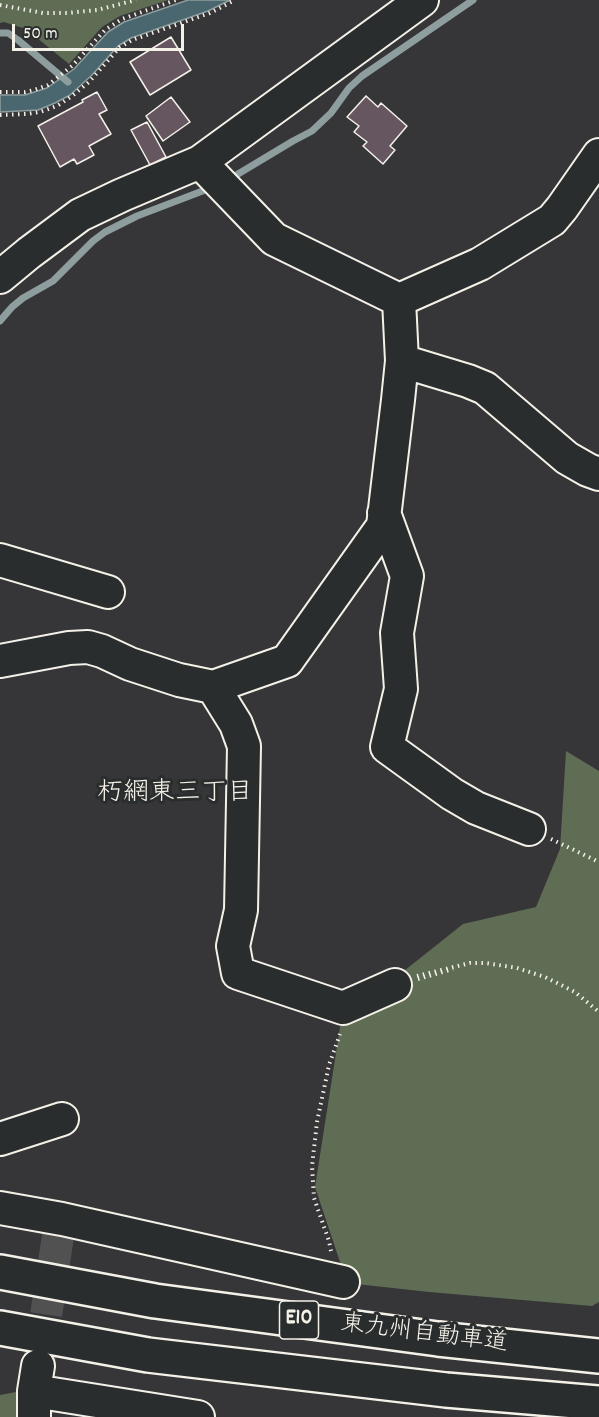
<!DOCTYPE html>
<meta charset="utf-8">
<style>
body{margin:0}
#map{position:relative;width:599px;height:1417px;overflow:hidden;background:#363538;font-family:Dekko,sans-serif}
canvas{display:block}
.scale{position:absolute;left:12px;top:24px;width:172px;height:27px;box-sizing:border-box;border:3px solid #f4f1e8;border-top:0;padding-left:8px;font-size:18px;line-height:21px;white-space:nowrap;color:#f4f1e8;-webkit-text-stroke:4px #2a2d2e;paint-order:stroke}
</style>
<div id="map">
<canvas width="599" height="1417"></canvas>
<div class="scale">50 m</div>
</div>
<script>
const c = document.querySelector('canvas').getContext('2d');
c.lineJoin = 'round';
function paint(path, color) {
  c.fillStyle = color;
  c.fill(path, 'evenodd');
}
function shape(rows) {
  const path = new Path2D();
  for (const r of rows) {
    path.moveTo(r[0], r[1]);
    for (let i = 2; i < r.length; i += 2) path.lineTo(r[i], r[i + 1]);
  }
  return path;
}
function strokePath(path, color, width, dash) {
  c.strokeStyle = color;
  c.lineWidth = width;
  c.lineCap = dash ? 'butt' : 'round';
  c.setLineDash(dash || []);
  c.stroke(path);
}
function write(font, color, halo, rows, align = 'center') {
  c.font = font + ' Dekko,"Klee One",sans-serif';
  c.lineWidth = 6;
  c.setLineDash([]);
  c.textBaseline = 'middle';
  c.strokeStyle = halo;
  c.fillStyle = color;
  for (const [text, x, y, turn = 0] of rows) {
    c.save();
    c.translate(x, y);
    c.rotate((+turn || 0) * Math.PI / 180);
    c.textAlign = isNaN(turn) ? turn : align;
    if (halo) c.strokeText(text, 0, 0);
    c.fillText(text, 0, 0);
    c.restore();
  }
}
const green = shape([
 [0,0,168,0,120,16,102,27,69,64,26,29,4,22,0,23],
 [566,751,599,771,599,1302,592,1306,429,1292,347,1283,315,1187,341,1021,463,924,536,907,560,849],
 [16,1392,23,1417,0,1417,0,1395]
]);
const water = shape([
 [188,0,230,0,208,11,131,38,118,46,92,75,70,95,55,103,38,110,0,112,0,95,25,95,47,88,74,69,108,32,124,22,188,0]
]);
const stream = shape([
 [0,33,8,33,18,40,68,82],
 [228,180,293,141,312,131,331,113,349,88,362,76,473,0],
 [0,321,12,307,23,298,53,281,93,241,105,232,137,216,213,187]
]);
const building = shape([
 [171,37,191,70,150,95,130,62,171,37],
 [97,92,107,110,99,114,111,134,89,146,94,155,77,164,74,159,60,167,38,126,83,102,82,100,97,92],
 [366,96,378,107,381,103,407,126,390,146,395,150,383,164,363,146,367,142,354,132,359,126,347,117,366,96],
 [171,97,190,122,163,141,146,116,171,97],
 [147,122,166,157,150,165,131,130,147,122]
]);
const minorTunnel = shape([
 [39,1362,58,1236]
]);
const path = shape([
 [0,5,43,13,67,13,97,10,136,0],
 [0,92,25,92,34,90,48,85,72,66,105,30,122,19,176,0],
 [0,115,26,114,40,112,57,106,72,96,89,82,120,47,132,40,210,13,235,0],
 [551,839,599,862],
 [417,976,470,963,486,963,517,968,545,977,575,992,599,1012],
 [418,979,453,969],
 [331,1251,329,1241,314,1198,312,1166,317,1122,329,1065,340,1034]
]);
const minor = shape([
 [200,162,274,239,399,300,480,264,552,220,562,208,599,155],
 [0,277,29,253,80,215,122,195,200,162,422,0],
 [402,361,468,381,485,388,567,458,588,470,599,474],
 [384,513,407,576,397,633,401,689,387,747,452,794,476,808,529,829],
 [0,560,108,592],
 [0,661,69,648,88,647,102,651,130,664,179,680,213,687,287,661,383,526,398,400,402,361,399,300],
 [213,687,236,724,244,746,241,910,233,946,238,973,343,1008,395,985],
 [0,1139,62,1119],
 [0,1208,62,1219,343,1282],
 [34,1391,198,1417],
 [34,1417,34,1391,38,1366]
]);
const highway = shape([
 [0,1272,155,1301,438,1339,599,1356],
 [0,1328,148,1355,446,1390,599,1403]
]);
const shields = [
 [299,1320,39]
];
const shieldNames = [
 ["E10",299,1320]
];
const streetNames = [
 ["東九州自動車道",424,1336,7]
];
const neighbourhoodNames = [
 ["朽網東三丁目",175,795]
];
paint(green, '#606d55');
paint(water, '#4a666e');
strokePath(water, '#8e9e9f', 1.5);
strokePath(stream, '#8e9e9f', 7);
paint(building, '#655660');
strokePath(building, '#f4f1e8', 1.5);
strokePath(minorTunnel, '#525152', 32, [32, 16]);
strokePath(minor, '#f4f1e8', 36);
strokePath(highway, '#f4f1e8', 38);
strokePath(path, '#f4f1e8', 4, [1.5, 4.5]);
strokePath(minor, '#2a2d2e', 32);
strokePath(highway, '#2a2d2e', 33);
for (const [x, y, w] of shields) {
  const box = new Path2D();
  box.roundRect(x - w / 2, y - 19, w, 38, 4.5);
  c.fillStyle = '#2a2d2e';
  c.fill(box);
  strokePath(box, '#f4f1e8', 1.5);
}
write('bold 22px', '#f4f1e8', null, shieldNames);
write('24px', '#f4f1e8', '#2a2d2e', streetNames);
write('26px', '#f4f1e8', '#2a2d2e', neighbourhoodNames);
</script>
